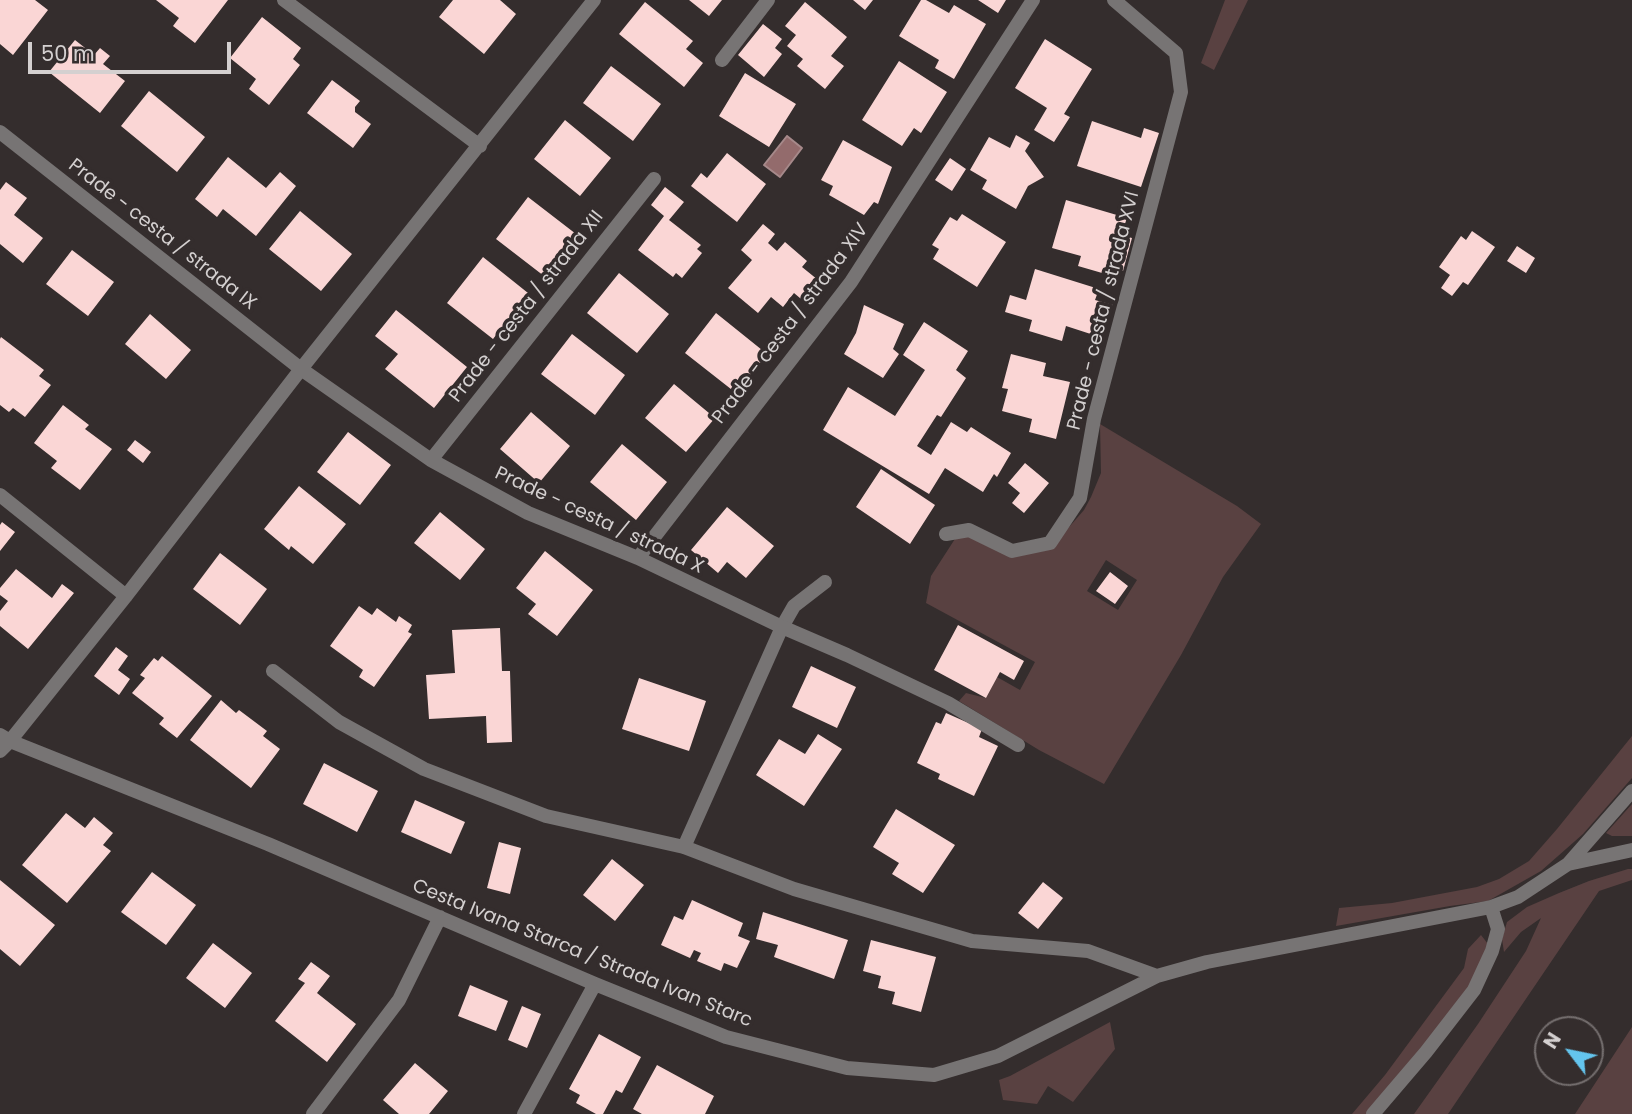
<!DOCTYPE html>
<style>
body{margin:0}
#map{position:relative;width:1632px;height:1114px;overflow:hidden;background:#342d2d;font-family:Poppins,sans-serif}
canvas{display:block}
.north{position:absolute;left:1534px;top:1016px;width:70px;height:70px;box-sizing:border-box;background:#342d2d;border:2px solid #746e6e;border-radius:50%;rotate:302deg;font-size:19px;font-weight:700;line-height:28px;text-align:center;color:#d4d0d0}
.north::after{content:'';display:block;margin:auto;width:24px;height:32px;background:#64c5ee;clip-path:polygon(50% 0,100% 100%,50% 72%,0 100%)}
.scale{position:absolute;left:28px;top:42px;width:203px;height:32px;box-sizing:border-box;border:4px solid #d4d0d0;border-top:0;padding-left:9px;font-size:21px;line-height:24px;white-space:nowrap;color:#d4d0d0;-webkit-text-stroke:5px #342d2d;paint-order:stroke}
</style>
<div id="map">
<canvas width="1632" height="1114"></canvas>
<div class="north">N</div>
<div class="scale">50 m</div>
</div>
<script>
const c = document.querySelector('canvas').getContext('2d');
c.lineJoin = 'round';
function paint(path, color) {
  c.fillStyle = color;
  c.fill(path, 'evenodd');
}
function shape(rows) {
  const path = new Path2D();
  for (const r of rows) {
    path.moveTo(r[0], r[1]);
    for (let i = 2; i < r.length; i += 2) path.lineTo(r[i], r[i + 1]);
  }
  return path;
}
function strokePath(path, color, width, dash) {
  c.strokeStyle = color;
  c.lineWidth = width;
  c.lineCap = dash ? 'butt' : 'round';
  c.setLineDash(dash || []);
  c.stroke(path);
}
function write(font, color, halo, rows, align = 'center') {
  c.font = font + ' Poppins,sans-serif';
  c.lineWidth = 7;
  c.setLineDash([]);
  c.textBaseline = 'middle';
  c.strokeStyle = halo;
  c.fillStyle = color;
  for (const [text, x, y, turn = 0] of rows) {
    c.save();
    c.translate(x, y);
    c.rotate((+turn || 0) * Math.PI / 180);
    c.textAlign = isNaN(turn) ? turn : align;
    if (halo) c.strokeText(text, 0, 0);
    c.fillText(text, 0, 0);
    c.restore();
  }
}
const green = shape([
 [1225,0,1248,0,1214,70,1201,63],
 [1100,424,1237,506,1261,524,1223,577,1181,655,1104,784,1039,750,959,701,966,693,986,698,997,677,1020,690,1035,662,926,603,931,576,962,528,999,545,1054,542,1070,526,1084,510,1091,497,1101,473],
 [1106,560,1137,580,1118,610,1087,591],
 [1632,736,1632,778,1583,834,1541,871,1488,901,1450,906,1336,926,1339,908,1392,903,1477,887,1499,879,1529,861,1557,829],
 [1632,804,1632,836,1612,836,1606,833],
 [1628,869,1632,869,1632,880,1599,891,1448,1114,1414,1114,1478,1024,1526,951,1541,918,1521,932,1504,952,1502,939,1507,922,1527,907,1559,893,1589,881],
 [1481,935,1488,944,1472,990,1368,1114,1352,1114,1385,1075,1464,968,1468,949],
 [1110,1022,1115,1049,1073,1102,1048,1086,1037,1104,1003,1100,999,1080,1010,1076],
 [1632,1027,1632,1114,1575,1114]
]);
const water = shape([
 [787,136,802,148,780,177,764,165,787,136]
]);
const building = shape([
 [0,0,35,0,48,10,13,55,0,44],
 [156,0,228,0,195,43,173,26,179,18],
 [453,0,500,0,516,14,484,54,439,17],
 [689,0,722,0,709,16],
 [853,0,873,0,865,10],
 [921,0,926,0,949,13,954,5,986,24,954,79,935,68,939,60,899,36],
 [978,0,1006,0,998,13],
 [645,2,693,41,686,49,703,63,684,87,619,34],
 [805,2,847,37,831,56,844,66,825,89,797,66,803,59,787,46,796,35,785,26],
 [262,17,301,48,293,59,300,65,269,105,249,89,256,79,230,58],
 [763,24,782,39,775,48,782,54,764,77,738,55],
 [1045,39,1092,69,1064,114,1070,117,1054,142,1034,130,1047,108,1015,88],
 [75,40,94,55,100,48,110,56,103,64,125,81,100,113,49,72],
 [899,61,947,92,921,133,914,128,902,146,862,120],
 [611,66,661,104,633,141,583,103],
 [745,73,796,104,769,147,719,116],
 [332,80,360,101,355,107,355,112,371,124,353,148,307,113],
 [149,91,205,137,177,172,121,126],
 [565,120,611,158,580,196,534,159],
 [1092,121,1141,138,1144,128,1159,133,1141,187,1077,166],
 [1016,135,1030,143,1025,151,1044,177,1028,186,1016,209,982,189,987,180,970,170,989,137,1010,148],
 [843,140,892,167,878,204,874,202,864,215,829,195,833,186,821,180],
 [727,153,766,184,737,222,691,186,701,173,707,178],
 [228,157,266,188,280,172,296,186,256,236,223,209,217,217,195,199],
 [950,158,966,169,952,191,935,180],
 [6,182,27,198,14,215,43,238,23,263,0,244,0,190],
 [665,187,684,202,669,220,701,245,697,249,702,253,682,278,676,273,673,277,638,250,664,216,651,205],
 [528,197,576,234,544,276,496,239],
 [1066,200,1127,218,1121,235,1132,238,1123,271,1112,268,1109,275,1078,266,1081,256,1052,248],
 [300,211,352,254,321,291,269,249],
 [962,214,1006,242,977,287,933,259,939,249,932,245,950,217,957,221],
 [763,224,775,234,768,243,777,251,785,242,807,261,802,267,823,284,807,304,794,293,783,307,771,297,758,313,728,288,752,260,741,250],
 [1472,231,1495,247,1468,285,1463,282,1452,296,1441,288,1450,275,1439,267,1461,236,1466,240],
 [1517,246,1535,258,1526,273,1507,261],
 [72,250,114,282,88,316,46,284],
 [483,257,528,293,513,312,521,318,507,335,500,330,493,339,447,303],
 [1035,269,1099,289,1095,300,1113,305,1103,338,1066,326,1062,341,1029,331,1032,320,1005,312,1010,295,1026,300],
 [619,273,669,314,637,353,587,313],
 [864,305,904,324,893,349,899,354,883,378,844,354,856,333],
 [396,310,467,367,434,408,385,369,398,354,375,336],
 [716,313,767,354,736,393,685,353],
 [150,314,191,350,166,379,125,344],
 [924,322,968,351,956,370,966,378,941,417,937,415,917,446,931,455,951,422,967,432,971,427,1011,453,997,477,994,474,983,492,945,468,929,494,823,430,848,387,895,416,925,370,903,355],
 [572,334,625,375,595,415,541,374],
 [1,337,44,370,39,376,51,385,25,417,13,408,9,412,0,405,0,339],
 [1011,354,1046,363,1043,376,1070,382,1056,439,1029,432,1032,419,1002,411,1008,389,1002,388],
 [674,384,715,418,686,452,645,418],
 [63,405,89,425,85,429,112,449,80,490,51,468,57,461,34,443],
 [531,412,570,446,539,483,500,449],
 [348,432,391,465,360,505,317,472],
 [135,440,151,452,143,463,127,450],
 [622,444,667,482,636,520,590,482],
 [1025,463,1049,483,1024,513,1012,503,1020,493,1008,483],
 [881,469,935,505,910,544,856,507],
 [299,486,346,524,313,564,291,546,289,550,264,529],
 [727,507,774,546,746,578,727,562,718,573,691,550],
 [440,512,485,549,460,580,414,543],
 [2,522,15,532,0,551,0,525],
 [545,551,593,590,557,636,528,614,536,604,516,588],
 [220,553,267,589,240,625,193,589],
 [16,569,52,598,62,584,74,593,28,649,0,626,0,611,8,601,0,595,0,588],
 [1110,572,1128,586,1115,604,1096,591],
 [359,606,372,615,377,608,396,622,399,616,412,625,408,632,412,634,374,687,359,677,363,670,330,646],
 [958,625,1024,661,1014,680,1000,672,986,698,934,670],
 [500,628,502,671,510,671,512,742,487,743,486,716,429,719,426,675,455,673,452,630],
 [116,647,128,656,118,670,130,679,119,695,94,676],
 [162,656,212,696,177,738,159,724,164,718,132,693,145,678,140,675,154,658,158,661],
 [811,666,856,687,837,728,792,707],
 [639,678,706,701,689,751,622,729],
 [221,700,236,713,239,710,267,731,263,736,280,749,251,788,190,740],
 [946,713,982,729,979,737,998,746,974,796,938,779,940,774,917,763,936,722,941,724],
 [818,734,842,749,804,806,756,775,779,739,805,754],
 [324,763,378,791,357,832,303,804],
 [415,800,465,822,451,854,401,832],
 [896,809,955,845,923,893,892,874,899,863,873,847],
 [66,813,85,828,94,817,113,833,103,845,111,851,67,903,22,865],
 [499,842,521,848,510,894,487,888],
 [612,859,644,885,615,921,583,895],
 [152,872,196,905,166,945,121,912],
 [0,880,55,925,20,966,0,949],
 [1043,882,1063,898,1038,929,1018,913],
 [692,900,743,923,738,936,750,941,737,968,724,963,721,971,697,961,701,953,694,950,690,958,661,945,674,916,683,920],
 [763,912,848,940,834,979,774,957,778,945,756,939],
 [871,940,936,957,921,1012,892,1004,895,992,878,988,881,976,863,971],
 [213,943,252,973,225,1008,186,978],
 [311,962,330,976,317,993,356,1024,327,1062,275,1021,305,983,298,979],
 [470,985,508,1001,496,1031,458,1016],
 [522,1006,541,1014,527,1048,508,1040],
 [599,1034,641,1057,622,1093,616,1090,603,1114,596,1114,576,1103,580,1095,569,1089],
 [415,1063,448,1091,429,1114,399,1114,383,1100],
 [657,1065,714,1096,705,1114,642,1114,633,1109]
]);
const service = shape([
 [782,627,794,606,825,582]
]);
const minor = shape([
 [284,0,480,146],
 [722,60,768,0],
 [0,132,301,369,431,460,528,513,638,558,782,627,684,847],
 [431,460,654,179],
 [0,495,126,596],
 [946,534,969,530,1012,551,1050,543,1080,498,1094,419,1181,92,1176,53,1114,0],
 [638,558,851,282,1033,0],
 [782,627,847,655,948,703,1018,745],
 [273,671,339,722,424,769,546,816,684,847,794,889,972,941,1088,951,1157,976],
 [0,735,10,741,268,844,595,984,726,1037,847,1068,934,1075,998,1056,1157,976,1207,962,1491,907,1518,897,1568,864,1632,791],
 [0,751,10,741,126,596,301,369,594,0],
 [1568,864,1632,850],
 [313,1114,399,1000,440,917],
 [524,1114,595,984],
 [1373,1114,1426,1052,1474,990,1492,951,1498,929,1491,907]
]);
const streetNames = [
 ["Prade - cesta / strada IX",162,235,38],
 ["Prade - cesta / strada XII",527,307,-52],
 ["Prade - cesta / strada XVI",1104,311,-76],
 ["Prade - cesta / strada XIV",791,324,-53],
 ["Prade - cesta / strada X",599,521,25],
 ["Cesta Ivana Starca / Strada Ivan Starc",582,954,22]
];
paint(green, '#594141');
paint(water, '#936b6c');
strokePath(water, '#a6898a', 2);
paint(building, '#fad6d5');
strokePath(service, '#777474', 14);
strokePath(minor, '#777474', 14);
write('19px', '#d4d0d0', '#342d2d', streetNames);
</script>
